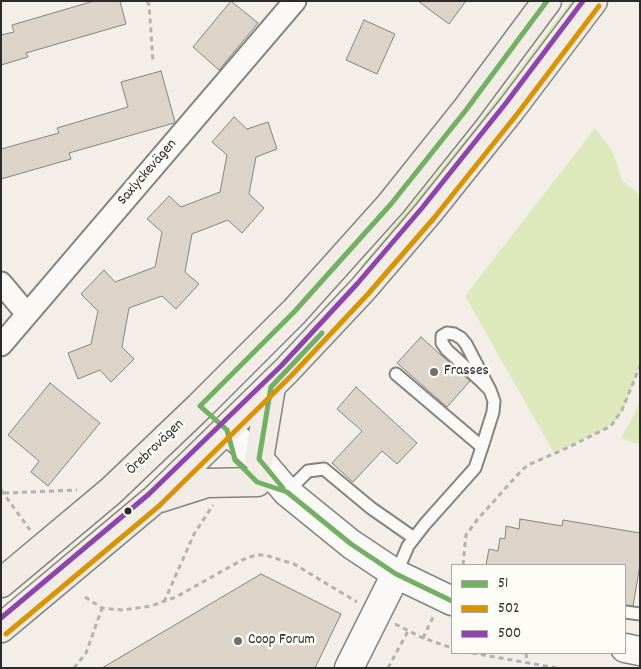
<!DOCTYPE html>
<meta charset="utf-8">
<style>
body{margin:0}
#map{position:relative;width:641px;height:669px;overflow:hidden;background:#f3efe8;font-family:Dekko,sans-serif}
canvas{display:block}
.frame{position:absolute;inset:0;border:2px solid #2b2b2b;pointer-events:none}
.legend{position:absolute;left:451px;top:564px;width:175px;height:90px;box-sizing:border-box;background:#fdfcf7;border:1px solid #a9a8a5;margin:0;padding:6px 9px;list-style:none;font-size:15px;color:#2b2b2b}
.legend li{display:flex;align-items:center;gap:10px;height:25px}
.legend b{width:25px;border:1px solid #a9a8a5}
</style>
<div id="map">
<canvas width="641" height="669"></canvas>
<div class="frame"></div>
<ul class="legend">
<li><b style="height:6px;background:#73af64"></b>51</li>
<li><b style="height:6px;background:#d89406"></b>502</li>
<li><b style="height:6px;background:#8e44ad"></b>500</li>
</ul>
</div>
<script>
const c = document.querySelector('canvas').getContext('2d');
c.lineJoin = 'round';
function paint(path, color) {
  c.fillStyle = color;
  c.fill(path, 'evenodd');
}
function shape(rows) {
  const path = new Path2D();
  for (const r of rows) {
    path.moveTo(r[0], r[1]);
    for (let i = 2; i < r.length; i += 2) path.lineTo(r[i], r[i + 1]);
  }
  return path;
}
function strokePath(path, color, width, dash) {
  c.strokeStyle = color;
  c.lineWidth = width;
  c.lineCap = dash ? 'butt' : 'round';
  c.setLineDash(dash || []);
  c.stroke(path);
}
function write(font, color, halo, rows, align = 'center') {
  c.font = font + ' Dekko,sans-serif';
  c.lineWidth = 5;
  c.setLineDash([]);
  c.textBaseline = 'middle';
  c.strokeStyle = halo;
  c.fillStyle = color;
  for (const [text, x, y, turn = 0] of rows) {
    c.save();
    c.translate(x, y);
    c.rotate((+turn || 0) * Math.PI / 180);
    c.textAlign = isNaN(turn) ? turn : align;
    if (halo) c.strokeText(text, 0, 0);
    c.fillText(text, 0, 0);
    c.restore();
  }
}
const green = shape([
 [571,1,583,1,351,286,362,265,473,130],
 [595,128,613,152,622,180,640,195,640,366,627,401,618,419,603,430,554,453,465,296],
 [640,400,640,445,621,438,636,411]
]);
const building = shape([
 [94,1,120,1,126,24,26,53,28,57,1,65,1,35,14,32,12,25,94,1],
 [231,1,258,23,219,70,193,47,231,1],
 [418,1,466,1,449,24,418,1],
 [364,20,395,34,377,74,346,60,364,20],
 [161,71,175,122,174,123,69,153,71,159,1,179,1,149,59,133,57,128,128,107,121,82,161,71],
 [234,117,247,129,268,122,277,149,256,157,249,194,264,208,242,233,228,220,192,234,185,272,199,284,176,309,162,296,129,308,122,347,134,359,111,382,100,370,78,379,68,353,91,344,98,311,81,294,104,270,115,282,155,267,162,232,147,219,169,196,181,207,220,192,227,155,212,142,234,117],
 [421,337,470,381,447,407,397,363,421,337],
 [50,383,100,423,48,486,31,472,39,461,8,435,50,383],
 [356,387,417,443,397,464,382,451,353,482,332,463,362,431,337,409,356,387],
 [520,519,562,526,563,520,640,533,640,565,633,606,625,605,625,565,486,565,489,549,498,551,500,538,505,539,506,526,519,529,520,519],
 [261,574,341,614,315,668,102,668,261,574]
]);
const path = shape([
 [147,1,149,5,151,32,153,62],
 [1,490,30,530],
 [4,493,77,490],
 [463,565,466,535,477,520,521,471,528,465,569,447,611,426,622,410,640,366],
 [85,597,102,608,122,610,151,606,176,597,242,560,256,555,265,555,294,564,357,602],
 [164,602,194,534,213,505],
 [395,624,423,638,452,648],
 [423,638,433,617],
 [472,653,557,668],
 [526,653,527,662],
 [74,668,86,653,102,608],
 [388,668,408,631]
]);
const lane = shape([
 [396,374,482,447,475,468,425,524,408,546,396,574],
 [482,447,493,412,494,401,490,390,482,382,447,350,442,343,442,336,447,333,454,334,461,338,466,344,490,390],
 [287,492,308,471,324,469,371,508,414,538],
 [625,612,640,614]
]);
const street = shape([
 [1,283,27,314],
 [1,345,295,1]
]);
const secondary = shape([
 [227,430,259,459,287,492,351,544,396,574,452,601],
 [625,648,640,651],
 [349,668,396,574]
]);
const highway = shape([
 [259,459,271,387],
 [160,498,207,483,257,482],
 [1,583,111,491,200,406,295,311,391,204,466,110,547,1],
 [1,628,154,500,286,371,363,289,428,213,512,108,593,1]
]);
const bus1 = shape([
 [283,488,259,459,271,387,322,333],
 [452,601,396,574,351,544,287,492,257,482,235,460,227,430,200,406,295,311,391,204,466,110,547,1]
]);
const bus2 = shape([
 [6,634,159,506,291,376,368,294,434,218,518,113,599,6]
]);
const bus3 = shape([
 [1,618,149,494,281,366,357,284,422,208,506,103,583,1]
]);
const markers = [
 [434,372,5,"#71706d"],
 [128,511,4.5,"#2b2b2b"],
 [238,641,5,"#71706d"]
];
const streetNames = [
 ["Saxlyckevägen",148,173,-49],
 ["Örebrovägen",156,448,-44]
];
const poiNames = [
 ["Frasses",444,372],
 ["Coop Forum",248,641]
];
paint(green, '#dfe8bc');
paint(building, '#dcd4c9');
strokePath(building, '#858380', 1);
strokePath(lane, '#858380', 15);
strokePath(street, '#858380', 25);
strokePath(secondary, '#858380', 31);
strokePath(highway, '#858380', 31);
strokePath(path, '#b3b2b0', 3, [5, 4]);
strokePath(lane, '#faf9f6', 11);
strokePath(street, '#faf9f6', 21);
strokePath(secondary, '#faf9f6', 28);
strokePath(highway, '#f1ece5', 28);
strokePath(bus1, '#73af64', 5);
strokePath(bus2, '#d89406', 5);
strokePath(bus3, '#8e44ad', 5);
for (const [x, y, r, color] of markers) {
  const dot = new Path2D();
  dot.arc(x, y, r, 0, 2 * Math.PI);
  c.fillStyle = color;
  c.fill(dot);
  strokePath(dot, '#fdfcf7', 2);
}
write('15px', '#2b2b2b', '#fdfcf7', streetNames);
write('15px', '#2b2b2b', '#fdfcf7', poiNames, 'left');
</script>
